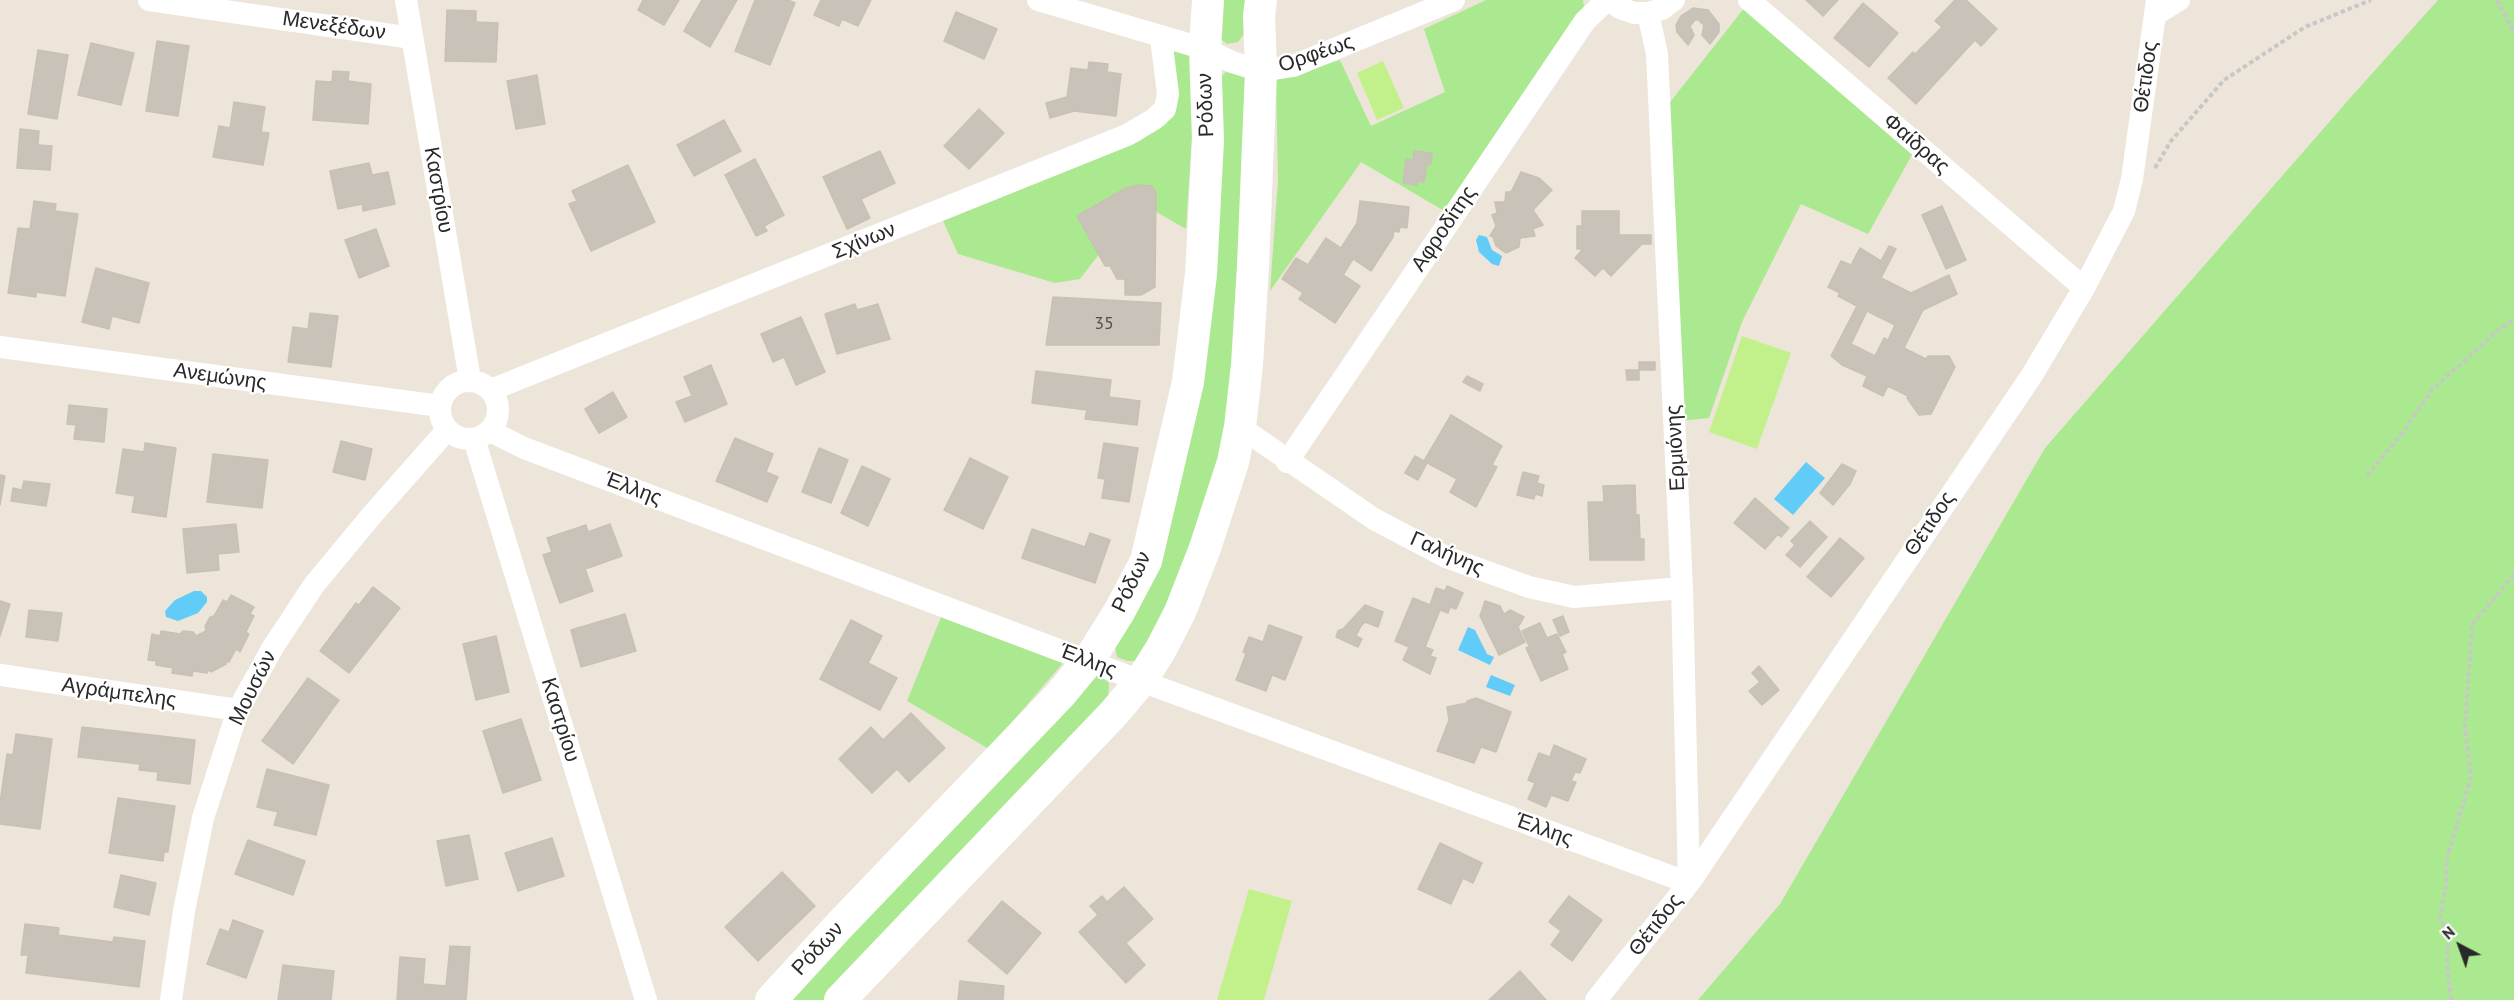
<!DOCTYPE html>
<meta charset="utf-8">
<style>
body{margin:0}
#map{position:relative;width:2514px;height:1000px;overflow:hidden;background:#ede5d9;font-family:"PT Sans",sans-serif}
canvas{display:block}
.north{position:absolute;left:2430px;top:916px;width:60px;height:60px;-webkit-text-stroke:4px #fff;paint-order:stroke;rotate:319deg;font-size:16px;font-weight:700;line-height:24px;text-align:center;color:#292929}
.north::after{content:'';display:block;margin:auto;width:21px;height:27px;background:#292929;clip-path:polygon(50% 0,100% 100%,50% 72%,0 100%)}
</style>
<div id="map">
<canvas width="2514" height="1000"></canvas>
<div class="north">N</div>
</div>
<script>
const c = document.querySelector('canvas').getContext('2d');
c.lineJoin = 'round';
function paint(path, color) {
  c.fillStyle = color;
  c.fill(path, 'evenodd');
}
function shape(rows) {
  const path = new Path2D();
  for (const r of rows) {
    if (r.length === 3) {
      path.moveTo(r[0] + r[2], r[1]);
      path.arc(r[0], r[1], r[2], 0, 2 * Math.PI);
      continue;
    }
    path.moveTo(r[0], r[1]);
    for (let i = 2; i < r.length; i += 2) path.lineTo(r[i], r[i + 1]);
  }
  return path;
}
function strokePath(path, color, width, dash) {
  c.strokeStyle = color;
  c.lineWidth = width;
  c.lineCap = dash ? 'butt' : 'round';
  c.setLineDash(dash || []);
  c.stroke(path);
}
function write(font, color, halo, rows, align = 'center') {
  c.font = font + ' "PT Sans",sans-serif';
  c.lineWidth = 4.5;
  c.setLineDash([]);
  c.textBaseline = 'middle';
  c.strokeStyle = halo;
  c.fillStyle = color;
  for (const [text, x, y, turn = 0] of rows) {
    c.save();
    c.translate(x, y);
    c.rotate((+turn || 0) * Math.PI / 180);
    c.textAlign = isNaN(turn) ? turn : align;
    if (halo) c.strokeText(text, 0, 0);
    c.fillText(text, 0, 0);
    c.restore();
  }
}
const green = shape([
 [1218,0,1251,0,1247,30,1238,42,1227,44,1218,37],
 [1486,0,1583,0,1584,7,1446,212,1361,162,1270,291,1278,180,1276,80,1340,60,1371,126,1445,92,1424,29],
 [2438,0,2514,0,2514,1000,1698,1000,1780,904,2045,448,2351,97],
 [1745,7,1913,153,1868,234,1801,204,1742,322,1709,418,1679,421,1667,106],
 [1173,50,1197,57,1186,229,1139,202,1080,279,1055,283,958,254,943,221,1138,142,1166,124,1177,99],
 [1230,67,1250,80,1234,376,1223,453,1194,552,1138,661,1127,661,1117,657,1115,646,1164,539,1217,82],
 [941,617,1063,663,989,749,907,701],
 [1099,675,1109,683,1108,698,1096,716,823,1000,784,1000,1084,680]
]);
const pitch = shape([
 [1383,61,1404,108,1377,120,1357,73],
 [1742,336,1791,353,1757,449,1709,432],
 [1249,889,1292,901,1264,1000,1217,1000]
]);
const water = shape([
 [1479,235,1487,237,1492,250,1502,256,1499,266,1492,264,1479,252,1476,240],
 [1806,462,1825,478,1793,515,1774,499],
 [194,591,201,591,207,597,207,602,198,613,178,621,166,617,165,611,175,600],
 [1468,627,1475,630,1487,654,1494,657,1490,665,1458,650],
 [1491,675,1515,685,1510,696,1486,687]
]);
const building = shape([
 [643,0,679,0,664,25,638,10,643,0],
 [702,0,737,0,710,47,684,31,702,0],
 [755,0,788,0,795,3,770,65,735,51,755,0],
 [821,0,871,0,858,26,842,19,839,26,814,15,821,0],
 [1806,0,1838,0,1823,16,1806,0],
 [1955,0,1966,0,1997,29,1981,46,1975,40,1916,104,1888,78,1913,52,1915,54,1942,27,1935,21,1955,0],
 [1863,3,1898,33,1869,67,1834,38,1863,3],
 [1693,8,1708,10,1719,24,1719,32,1710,44,1702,35,1704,25,1698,20,1695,20,1690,26,1694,35,1688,45,1677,32,1676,25,1681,16,1693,8],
 [447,10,476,11,476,22,498,23,496,62,445,61,447,10],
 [956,12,997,29,984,59,944,41,956,12],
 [157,41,189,46,178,116,146,111,157,41],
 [91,43,134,53,121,105,78,95,91,43],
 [38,50,68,55,57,119,28,114,38,50],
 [1089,62,1108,64,1107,72,1121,74,1116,116,1074,111,1050,118,1046,103,1067,97,1071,68,1088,70,1089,62],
 [333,71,349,72,348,81,371,84,368,124,313,120,316,81,332,82,333,71],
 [537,75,545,124,516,129,507,81,537,75],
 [234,102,265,107,261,132,269,133,263,165,213,157,219,126,230,128,234,102],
 [979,109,1004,133,969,169,944,146,979,109],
 [724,120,741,151,694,176,677,145,724,120],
 [20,129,39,131,38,145,52,146,50,170,17,168,20,129],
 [880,151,895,183,861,199,870,218,847,229,823,177,880,151],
 [1414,151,1432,153,1431,164,1427,164,1424,182,1417,181,1417,185,1403,183,1406,159,1413,160,1414,151],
 [755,159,784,215,764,226,767,231,756,236,725,175,755,159],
 [369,163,372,175,388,172,395,204,363,211,362,204,338,209,330,171,369,163],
 [628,165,655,222,591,251,569,204,577,201,572,191,628,165],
 [1521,172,1539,178,1552,190,1533,210,1543,225,1533,229,1535,236,1520,238,1519,247,1506,253,1496,246,1493,237,1490,236,1496,226,1492,215,1497,213,1495,202,1505,202,1506,192,1511,192,1521,172],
 [1138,185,1152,186,1156,193,1155,287,1141,295,1125,295,1125,279,1117,279,1110,266,1105,266,1077,216,1126,188,1138,185],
 [34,201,56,204,55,211,78,214,65,296,36,292,36,297,8,293,18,228,30,229,34,201],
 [1360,201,1409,207,1407,228,1400,227,1399,232,1394,231,1393,237,1371,271,1353,259,1343,275,1360,286,1335,323,1299,299,1303,293,1282,279,1296,258,1308,265,1326,238,1341,248,1357,223,1360,201],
 [1942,206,1966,260,1946,269,1922,215,1942,206],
 [1582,211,1619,211,1619,235,1651,235,1651,244,1642,244,1611,276,1603,268,1595,276,1575,258,1583,249,1577,249,1577,226,1582,226,1582,211],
 [376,229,389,266,359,278,345,240,376,229],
 [1889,246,1896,249,1881,278,1911,293,1949,275,1957,294,1923,310,1904,348,1926,359,1928,356,1949,356,1955,367,1931,414,1919,415,1907,398,1908,396,1888,386,1883,396,1863,386,1867,376,1842,365,1831,356,1857,306,1838,296,1840,293,1828,287,1841,261,1851,265,1860,248,1881,261,1889,246],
 [1867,311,1895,325,1888,340,1884,338,1875,356,1851,344,1867,311],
 [96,268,149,283,139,323,112,316,109,329,82,322,96,268],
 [1053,297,1161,303,1159,345,1046,345,1053,297],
 [855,304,857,310,878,304,890,339,837,354,825,314,855,304],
 [310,313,338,316,331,367,288,362,293,327,308,329,310,313],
 [801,317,825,372,796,385,784,357,773,362,761,334,801,317],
 [1639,362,1655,362,1655,370,1639,370,1639,362],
 [711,365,727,404,685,422,676,402,692,396,684,377,711,365],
 [1626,370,1639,370,1639,380,1627,380,1626,370],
 [1036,371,1111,380,1109,397,1140,401,1137,425,1085,419,1087,410,1032,403,1036,371],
 [1467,376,1483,384,1480,391,1463,382,1467,376],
 [613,392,627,417,599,433,585,409,613,392],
 [69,405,107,409,104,442,74,439,76,425,67,424,69,405],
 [1451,415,1502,446,1492,465,1497,467,1476,507,1450,492,1457,479,1424,461,1451,415],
 [735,438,773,454,766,472,778,477,767,502,716,481,735,438],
 [341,441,372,449,365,480,333,472,341,441],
 [145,443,176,448,166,517,132,512,135,496,116,493,123,449,144,452,145,443],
 [1104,443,1138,448,1129,502,1102,498,1105,479,1098,478,1104,443],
 [819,448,848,460,831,503,802,492,819,448],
 [213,454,268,460,262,508,207,502,213,454],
 [1415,456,1427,463,1418,480,1405,473,1415,456],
 [970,458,1008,477,983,529,944,510,970,458],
 [1842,464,1856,471,1850,484,1833,505,1820,493,1842,464],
 [862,466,890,479,868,526,841,513,862,466],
 [1523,472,1539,476,1537,483,1544,485,1542,496,1535,494,1534,499,1517,495,1523,472],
 [0,475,5,476,0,505,0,475],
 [24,481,50,484,46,506,11,501,13,488,22,490,24,481],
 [1635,485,1636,515,1639,515,1640,539,1644,539,1644,560,1590,560,1588,502,1604,502,1603,486,1635,485],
 [1755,498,1789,528,1781,537,1778,534,1765,549,1734,523,1755,498],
 [1810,521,1827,537,1800,567,1786,555,1795,545,1791,541,1810,521],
 [236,524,239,552,218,554,219,570,187,573,183,529,236,524],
 [610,524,622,556,585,569,593,591,560,603,543,555,552,552,547,538,586,525,588,532,610,524],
 [1032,529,1085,547,1090,533,1110,540,1095,583,1022,558,1032,529],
 [1840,538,1864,558,1831,597,1807,577,1840,538],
 [1447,586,1463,593,1456,609,1450,607,1448,613,1440,610,1425,647,1433,650,1430,656,1436,658,1430,674,1403,660,1409,647,1395,641,1413,598,1430,605,1436,588,1445,591,1447,586],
 [373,587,400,608,349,673,320,651,356,603,359,605,373,587],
 [231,595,254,607,250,614,254,616,246,632,249,634,240,652,236,649,229,662,226,661,226,664,211,672,208,670,207,673,193,671,192,676,172,673,173,668,156,665,156,661,148,660,152,634,160,636,161,631,180,634,183,631,193,632,196,636,206,631,205,626,210,617,214,616,223,600,227,602,231,595],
 [0,601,10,604,0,636,0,601],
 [1485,601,1500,606,1504,614,1510,610,1524,617,1518,627,1525,642,1499,655,1480,616,1485,601],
 [1365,605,1383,612,1378,627,1365,622,1361,626,1356,636,1362,639,1358,647,1336,637,1338,631,1343,629,1365,605],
 [29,610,62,613,58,641,26,637,29,610],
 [625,614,636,651,581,667,571,630,625,614],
 [1563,616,1569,632,1560,636,1553,620,1563,616],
 [851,620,882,636,868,663,897,678,880,710,820,679,851,620],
 [1540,623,1547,638,1557,634,1566,652,1562,654,1568,669,1541,681,1526,648,1529,646,1522,631,1540,623],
 [1269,625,1302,637,1285,680,1272,675,1266,691,1236,680,1246,654,1243,652,1249,637,1263,642,1269,625],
 [496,636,509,692,476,700,463,644,496,636],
 [1759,666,1779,690,1762,705,1749,691,1760,682,1752,673,1759,666],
 [308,678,339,700,293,764,262,741,308,678],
 [1476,698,1511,712,1496,752,1481,747,1474,763,1437,751,1449,720,1447,707,1467,703,1467,701,1476,698],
 [911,713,945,748,909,782,897,769,872,793,839,759,871,727,883,740,911,713],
 [521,719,541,780,503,793,483,731,521,719],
 [82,727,195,740,190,784,157,780,158,772,139,770,140,764,78,757,82,727],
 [16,734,52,739,40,829,0,824,0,803,7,754,13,755,16,734],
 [1554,745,1586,759,1580,773,1575,772,1571,781,1576,782,1568,801,1551,795,1546,807,1528,799,1535,783,1528,780,1539,753,1550,757,1554,745],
 [267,769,329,785,316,835,274,825,278,812,257,807,267,769],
 [118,798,175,806,168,852,164,852,163,861,109,853,118,798],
 [469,835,478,879,446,886,437,841,469,835],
 [552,838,564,876,518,891,505,853,552,838],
 [248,840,305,861,293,895,235,874,248,840],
 [1440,843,1482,863,1473,883,1463,878,1451,904,1418,889,1440,843],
 [782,872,815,906,758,961,725,927,782,872],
 [121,875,156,883,149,915,114,907,121,875],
 [1124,887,1153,919,1126,943,1145,965,1126,983,1079,932,1098,915,1090,906,1102,896,1107,902,1124,887],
 [1569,896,1602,920,1572,961,1551,945,1561,931,1549,922,1569,896],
 [1002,901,1041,933,1007,974,968,941,1002,901],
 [233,920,263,931,246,978,207,964,220,929,229,932,233,920],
 [25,924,59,928,58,935,113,942,114,937,145,941,139,987,26,973,28,955,21,955,25,924],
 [450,946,470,947,466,1000,397,1000,400,957,425,959,423,984,446,986,450,946],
 [283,965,334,971,331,1000,278,1000,283,965],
 [1520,971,1546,1000,1489,1000,1520,971],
 [960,981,1004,986,1003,1000,958,1000,960,981]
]);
const path = shape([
 [2497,0,2514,33],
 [2155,168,2171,141,2224,80,2305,27,2371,0],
 [2367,476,2403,432,2432,390,2496,332,2514,319],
 [2451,1000,2447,963,2448,938,2440,916,2446,885,2447,858,2471,777,2465,729,2472,625,2514,574]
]);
const street = shape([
 [149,0,412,38],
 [406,0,470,380],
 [1038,0,1205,49,1232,62,1261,71,1293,66,1454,0],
 [1610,0,1620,8,1634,13,1648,13,1662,9,1674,0],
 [1749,0,2084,288],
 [2155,15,2179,0],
 [0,347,440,406],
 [469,410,29],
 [491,390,1127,135,1154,119,1165,109,1168,94,1161,38],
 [1240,427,1374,519,1446,557,1529,587,1574,597,1682,588],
 [490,431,524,448,1141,681,1689,883,1682,588,1657,54,1648,13],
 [474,439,646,1000],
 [1287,462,1585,21,1607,0],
 [0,675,238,710],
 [171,1000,184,911,203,818,238,710,273,647,314,585,372,515,447,430],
 [1596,1000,1689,883,2032,375,2084,288,2124,211,2132,179,2157,0]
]);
const secondary = shape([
 [771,1000,838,927,1060,695,1089,660,1119,612,1146,561,1188,382,1201,274,1208,140,1205,49,1208,0],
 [840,1000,1114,713,1141,681,1161,649,1180,612,1205,548,1233,462,1240,427,1247,365,1253,266,1261,71,1259,16,1261,0]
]);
const numberNames = [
 ["35",1104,324]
];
const streetNames = [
 ["Μενεξέδων",334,26,8],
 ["Ορφέως",1316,54,-19],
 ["Θέτιδος",2146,77,-82],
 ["Ρόδων",1206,105,-92],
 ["Φαίδρας",1916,144,41],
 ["Καστρίου",438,190,80],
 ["Αφροδίτης",1444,229,-56],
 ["Σχίνων",864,241,-22],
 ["Ανεμώνης",220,377,8],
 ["Ερμιόνης",1676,448,-93],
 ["Έλλης",633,489,21],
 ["Θέτιδος",1930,524,-56],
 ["Γαλήνης",1447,554,24],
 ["Ρόδων",1132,582,-65],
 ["Έλλης",1088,661,21],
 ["Μουσών",253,688,-64],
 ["Αγράμπελης",119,693,8],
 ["Καστρίου",560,720,73],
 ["Έλλης",1544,830,20],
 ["Θέτιδος",1656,925,-52],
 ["Ρόδων",818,949,-47]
];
paint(green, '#abe990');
paint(pitch, '#c2f18b');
paint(water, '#62ccf9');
paint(building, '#c8c2b9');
strokePath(building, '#c8c1b3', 1.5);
strokePath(path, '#c7c7c7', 4, [4.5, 3]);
strokePath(street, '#fff', 22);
strokePath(secondary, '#fff', 32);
write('18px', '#514f4d', null, numberNames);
write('21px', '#292929', '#fff', streetNames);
</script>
